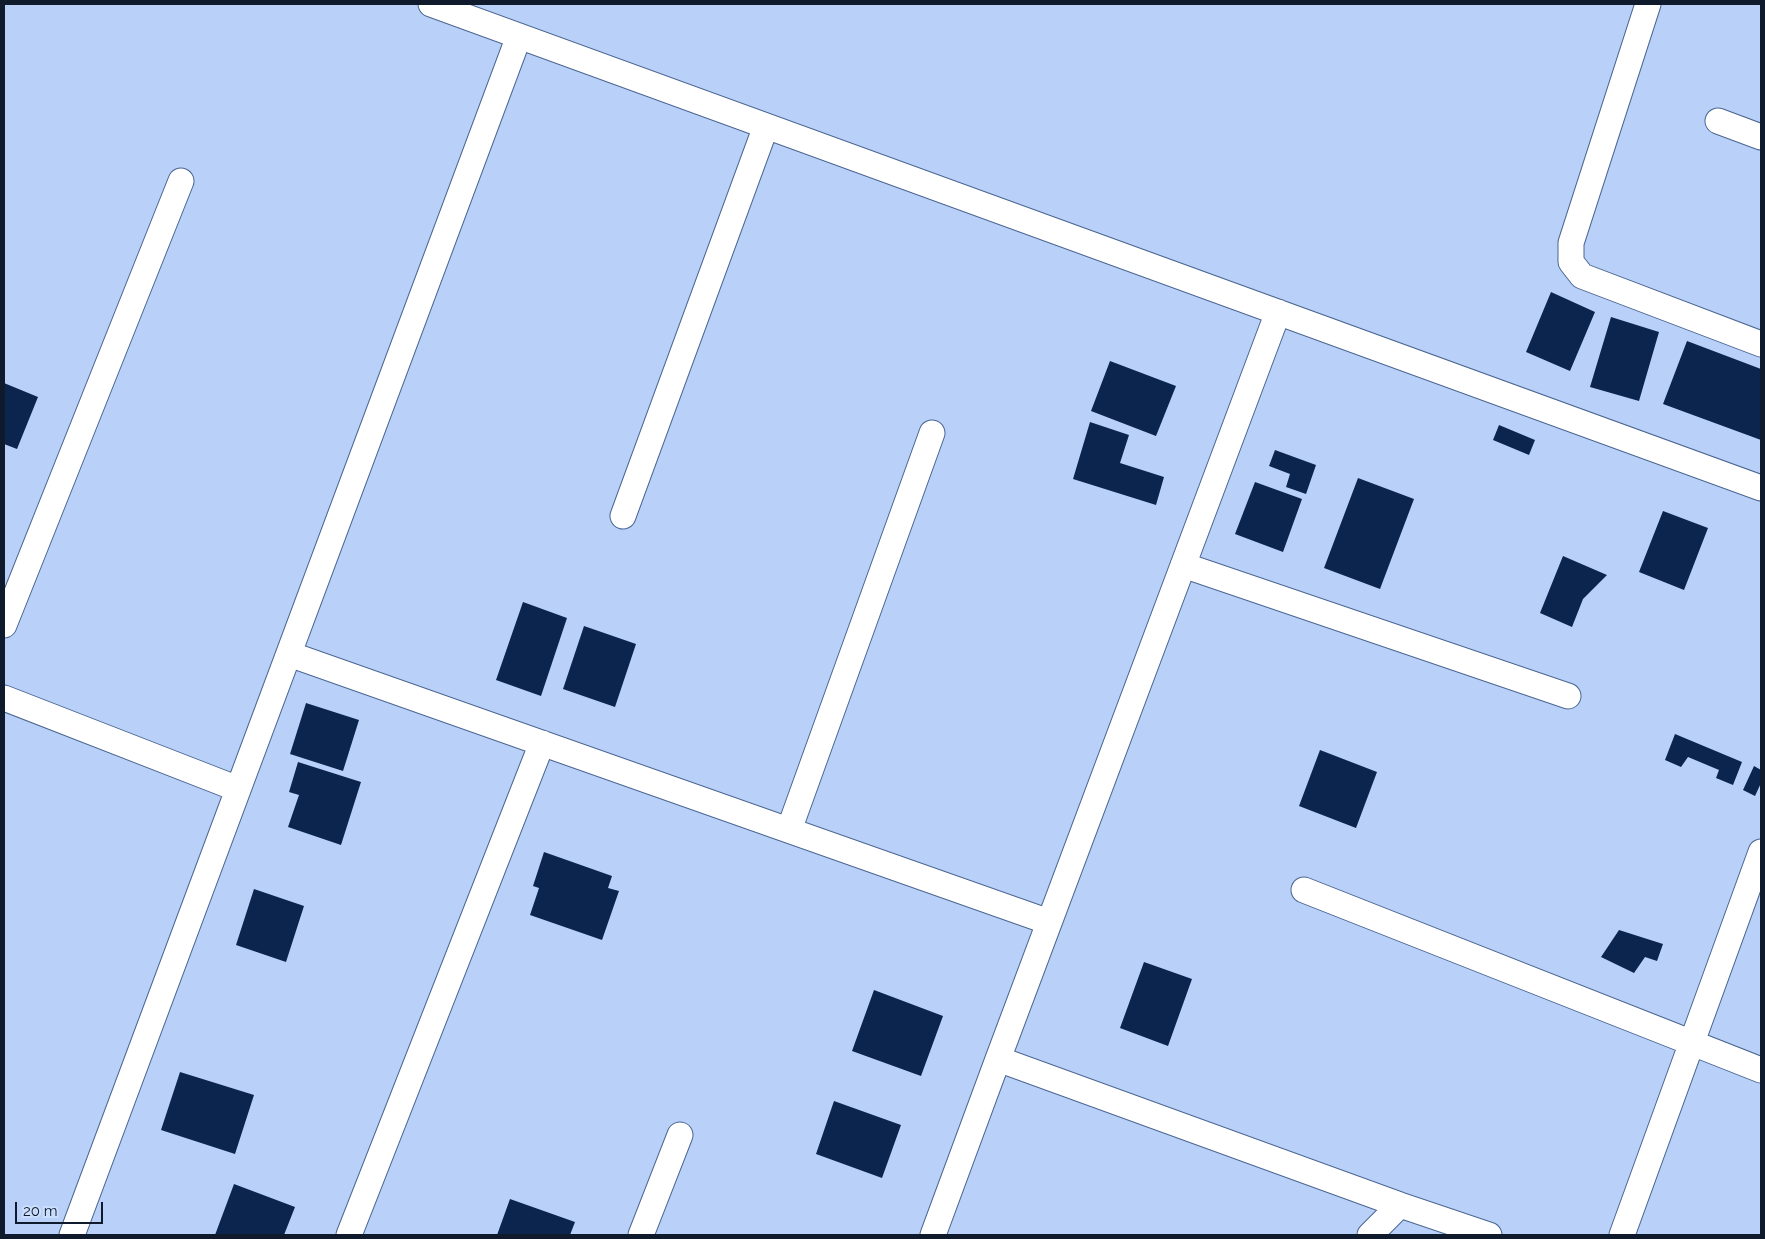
<!DOCTYPE html>
<style>
body{margin:0}
#map{position:relative;width:1765px;height:1239px;overflow:hidden;background:#b9d1f9;font-family:Raleway,sans-serif}
canvas{display:block}
.frame{position:absolute;inset:0;border:5px solid #0f1a2c;pointer-events:none}
.scale{position:absolute;left:15px;top:1202px;width:88px;height:22px;box-sizing:border-box;border:2px solid #0f1a2c;border-top:0;padding-left:6px;font-size:15px;line-height:18px;white-space:nowrap;color:#0f1a2c;-webkit-text-stroke:4px #cbdefc;paint-order:stroke}
</style>
<div id="map">
<canvas width="1765" height="1239"></canvas>
<div class="frame"></div>
<div class="scale">20 m</div>
</div>
<script>
const c = document.querySelector('canvas').getContext('2d');
c.lineJoin = 'round';
function paint(path, color) {
  c.fillStyle = color;
  c.fill(path, 'evenodd');
}
function shape(rows) {
  const path = new Path2D();
  for (const r of rows) {
    path.moveTo(r[0], r[1]);
    for (let i = 2; i < r.length; i += 2) path.lineTo(r[i], r[i + 1]);
  }
  return path;
}
function strokePath(path, color, width, dash) {
  c.strokeStyle = color;
  c.lineWidth = width;
  c.lineCap = dash ? 'butt' : 'round';
  c.setLineDash(dash || []);
  c.stroke(path);
}
const building = shape([
 [1551,292,1595,312,1570,371,1526,352],
 [1611,317,1659,332,1639,401,1590,387],
 [1687,341,1761,369,1761,440,1663,404],
 [1110,361,1176,386,1156,436,1091,411],
 [4,383,38,397,17,449,4,444],
 [1090,422,1129,435,1120,463,1164,477,1156,505,1073,479],
 [1499,425,1535,440,1529,455,1493,440],
 [1275,450,1316,465,1306,494,1286,487,1290,474,1269,466],
 [1358,478,1414,499,1380,589,1324,568],
 [1255,482,1302,499,1283,552,1235,534],
 [1663,511,1708,528,1684,590,1639,572],
 [1563,556,1607,575,1583,599,1572,627,1540,613],
 [523,602,567,618,541,696,496,680],
 [584,626,636,644,615,707,563,689],
 [306,703,359,720,343,771,290,754],
 [1675,734,1742,762,1733,785,1716,778,1719,770,1688,757,1681,767,1665,760],
 [1320,750,1377,772,1356,828,1299,806],
 [298,762,361,782,341,845,288,827,299,795,289,792],
 [1754,766,1761,770,1761,783,1755,796,1743,790],
 [544,852,612,876,608,888,619,891,602,940,530,915,539,888,533,886],
 [254,889,304,906,286,962,236,945],
 [1619,930,1663,944,1657,961,1645,957,1634,973,1601,957],
 [1144,962,1192,979,1168,1046,1120,1028],
 [874,990,943,1016,921,1076,852,1051],
 [180,1072,254,1095,235,1154,161,1130],
 [834,1101,901,1125,882,1178,816,1154],
 [234,1184,295,1207,284,1235,215,1235],
 [510,1199,575,1222,570,1235,497,1235]
]);
const street = shape([
 [431,4,1761,488],
 [1648,4,1571,243,1571,262,1582,276,1761,344],
 [1718,121,1761,137],
 [623,516,766,126],
 [1183,565,1568,696],
 [4,625,181,181],
 [289,654,1049,922],
 [4,698,238,789],
 [789,830,932,433],
 [1304,890,1761,1070],
 [998,1059,1400,1205,1489,1235],
 [72,1235,519,36],
 [349,1235,542,743],
 [641,1235,680,1135],
 [933,1235,998,1059,1278,312],
 [1370,1235,1400,1205],
 [1622,1235,1761,852]
]);
paint(building, '#0c254f');
strokePath(street, '#4b6692', 27);
strokePath(street, '#fff', 25);
</script>
